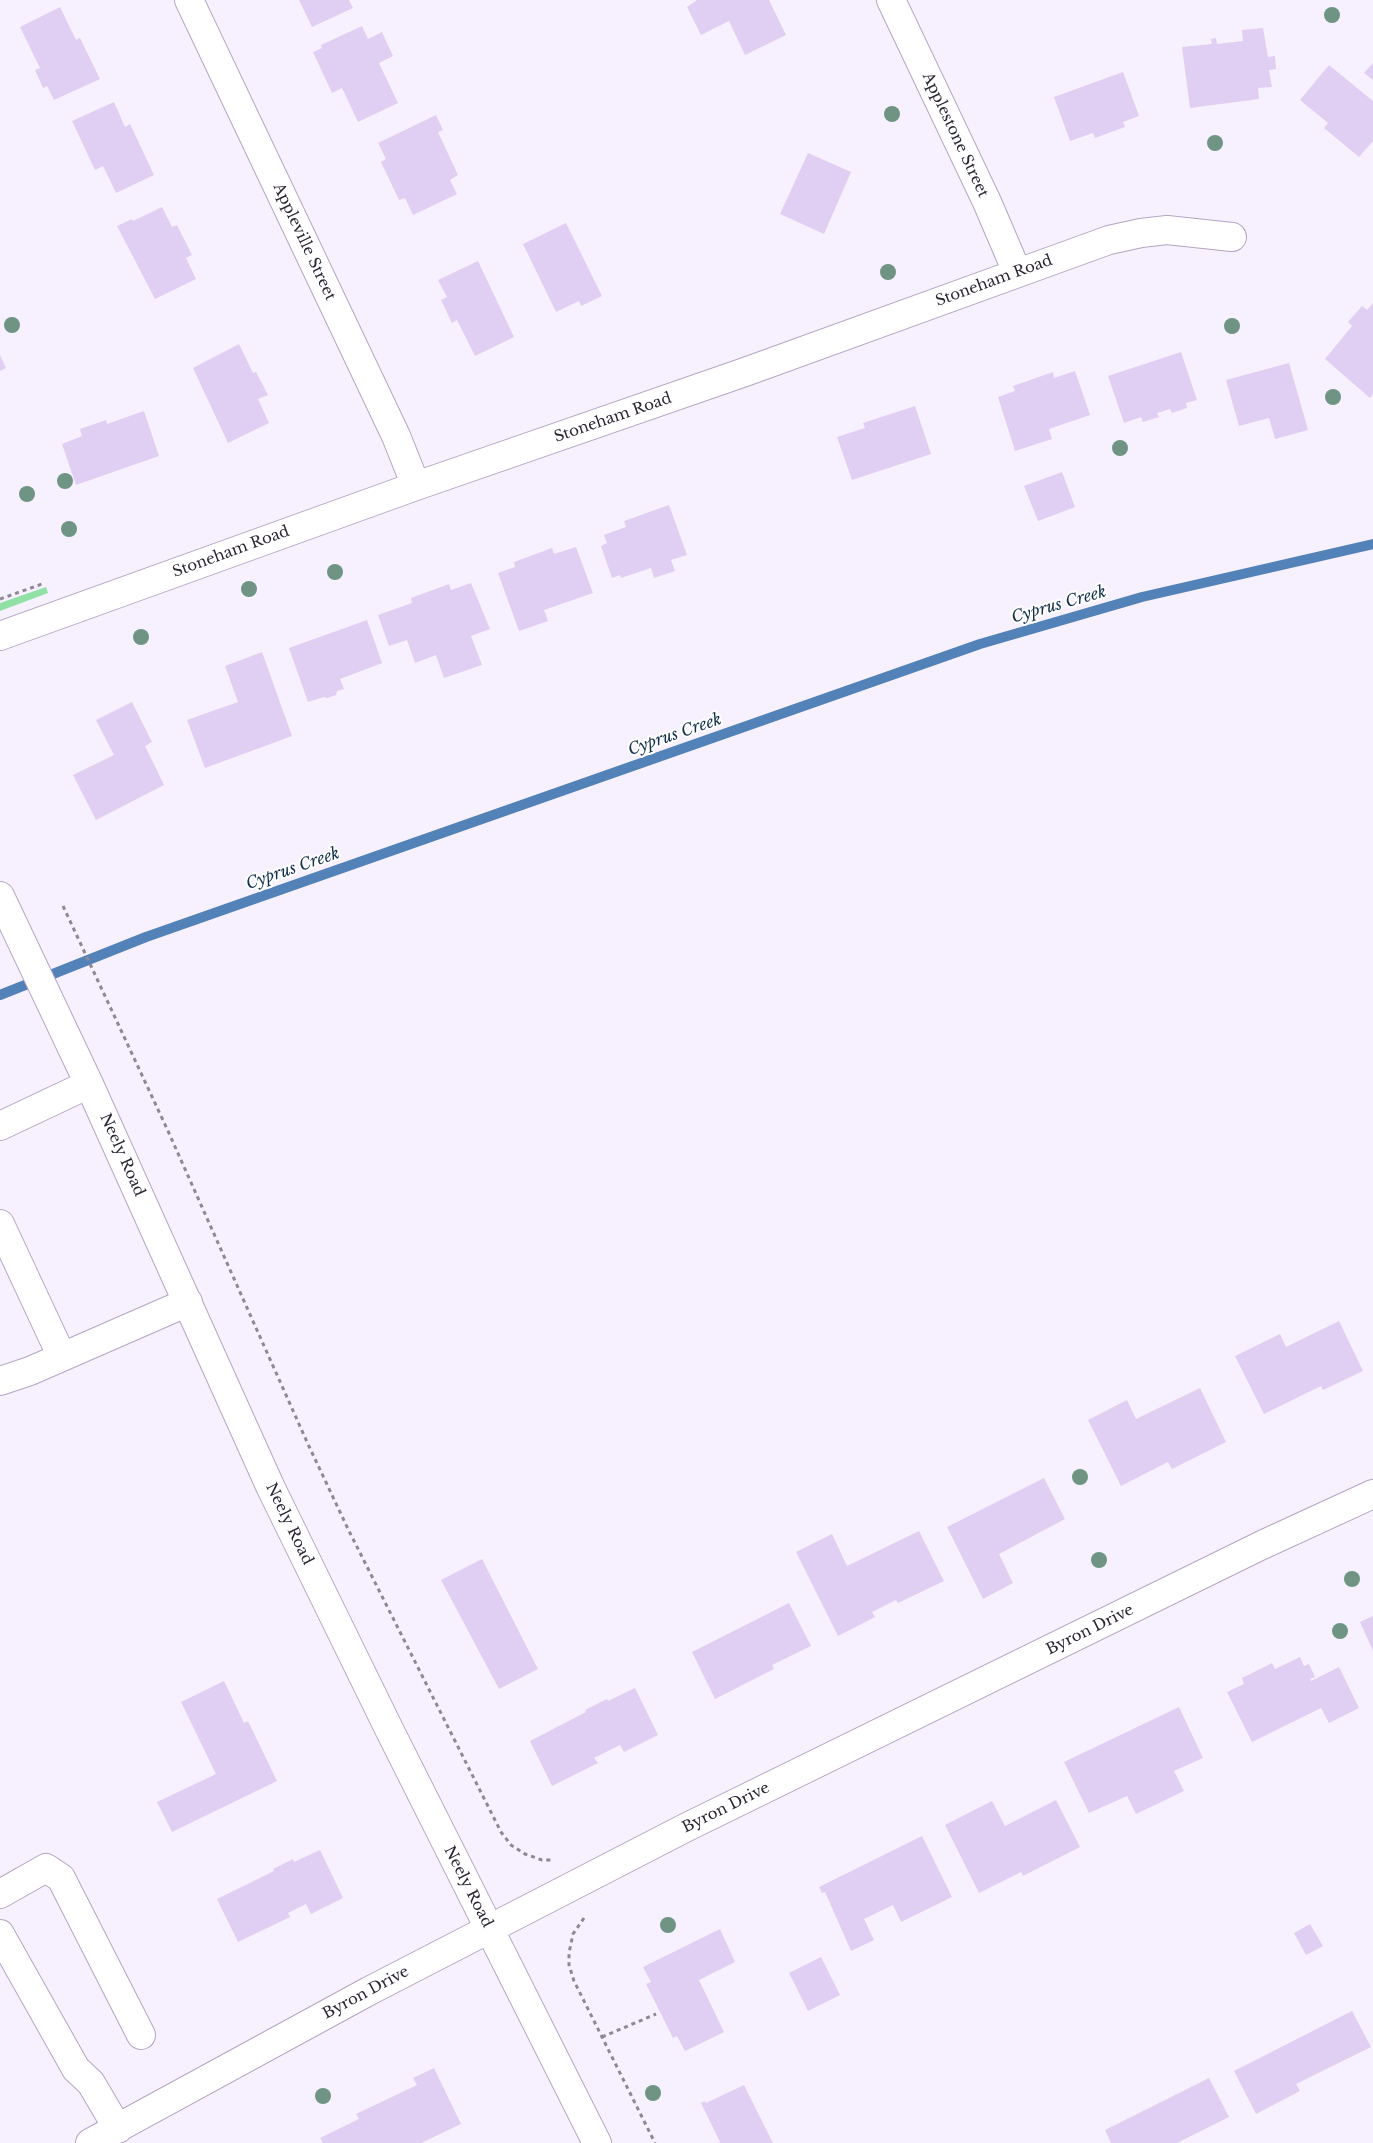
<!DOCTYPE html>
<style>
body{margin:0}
canvas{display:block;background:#f7f0fe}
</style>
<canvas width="1373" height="2143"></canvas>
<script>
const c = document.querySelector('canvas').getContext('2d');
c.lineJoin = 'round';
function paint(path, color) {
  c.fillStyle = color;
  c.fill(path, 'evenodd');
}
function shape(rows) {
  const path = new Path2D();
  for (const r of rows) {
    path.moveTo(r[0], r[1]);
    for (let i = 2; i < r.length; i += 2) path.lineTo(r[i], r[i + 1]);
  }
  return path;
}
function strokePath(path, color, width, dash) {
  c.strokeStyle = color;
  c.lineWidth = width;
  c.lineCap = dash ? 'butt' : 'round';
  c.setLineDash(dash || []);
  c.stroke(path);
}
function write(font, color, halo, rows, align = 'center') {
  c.font = font + ' "Libre Baskerville",serif';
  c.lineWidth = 4;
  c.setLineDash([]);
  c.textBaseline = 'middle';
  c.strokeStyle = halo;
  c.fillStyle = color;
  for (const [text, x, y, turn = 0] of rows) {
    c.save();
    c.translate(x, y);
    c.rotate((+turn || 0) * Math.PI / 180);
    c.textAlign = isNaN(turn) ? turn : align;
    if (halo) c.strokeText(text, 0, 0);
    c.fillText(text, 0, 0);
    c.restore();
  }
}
const green = shape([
 [46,587,48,593,0,611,0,603]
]);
const stream = shape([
 [0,995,146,937,980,644,1142,597,1373,544]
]);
const building = shape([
 [299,0,349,0,353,8,312,27],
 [697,0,769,0,786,35,745,55,729,21,701,35,687,7],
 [60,7,76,40,80,38,100,79,54,100,47,86,43,88,35,70,40,68,20,27],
 [362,26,368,39,382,32,393,56,379,63,398,103,358,122,342,88,332,93,313,52,322,48,321,45],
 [1263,28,1268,57,1275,56,1276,69,1269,70,1272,87,1258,88,1259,99,1190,108,1182,47,1212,44,1211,39,1216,38,1217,44,1243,41,1242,30],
 [1373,63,1373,80,1364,73],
 [1329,65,1373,101,1373,141,1359,157,1324,128,1328,123,1300,100],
 [1123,72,1139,116,1123,122,1125,127,1095,138,1093,133,1070,141,1054,97],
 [114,102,125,127,130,124,154,175,116,193,103,166,95,170,72,121],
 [436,115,443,130,438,132,458,175,450,180,457,194,413,215,405,198,399,200,381,162,386,159,378,143],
 [808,153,851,172,824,234,780,214],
 [162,207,172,227,177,225,192,255,186,258,196,279,155,299,117,226,132,219,133,221],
 [566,223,602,296,581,306,579,301,556,312,523,244],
 [478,261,514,337,475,356,457,320,452,323,441,300,447,297,438,280],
 [1373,303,1373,394,1370,398,1325,359,1352,326,1348,322,1362,306,1367,310],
 [239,344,253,373,256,372,268,395,258,399,269,423,228,443,193,368],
 [1181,352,1197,400,1186,403,1187,408,1172,413,1170,409,1157,413,1159,417,1143,422,1141,417,1124,423,1108,376],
 [0,355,6,368,0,371],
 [1289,363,1308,430,1275,439,1269,418,1239,426,1226,380],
 [1075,371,1090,415,1049,429,1052,439,1015,451,998,397,1015,391,1013,386,1053,372,1054,378],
 [915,406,931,454,852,480,837,437,865,428,863,423],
 [144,411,159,456,76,485,62,444,82,436,80,429,106,420,107,424],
 [1062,472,1075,507,1038,521,1024,486],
 [669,505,687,555,671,560,675,571,654,578,651,568,621,578,620,575,612,578,601,546,607,543,604,535,626,527,624,521],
 [576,547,593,593,544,610,548,621,519,631,498,573,515,567,514,562,552,548,554,554],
 [471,583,490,629,471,636,482,665,444,678,436,655,415,663,407,640,389,646,378,615,412,603,411,598,449,584,451,590],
 [367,620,382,663,340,679,344,689,337,691,336,695,327,698,324,697,308,702,289,648],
 [262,652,292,736,205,768,187,720,238,702,225,666],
 [132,702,152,742,145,746,164,785,96,820,73,775,114,755,96,720],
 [1339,1321,1363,1371,1323,1390,1321,1386,1264,1414,1235,1356,1280,1334,1286,1347],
 [1200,1388,1226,1442,1172,1469,1168,1462,1121,1486,1088,1420,1127,1400,1136,1419],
 [1044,1478,1065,1519,999,1554,1013,1583,983,1599,947,1527],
 [919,1531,944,1581,898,1603,896,1600,872,1612,875,1617,838,1636,796,1552,832,1534,847,1566],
 [482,1559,538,1669,499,1689,441,1580],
 [789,1603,811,1646,772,1665,774,1669,715,1699,692,1652],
 [1373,1616,1373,1651,1360,1622],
 [1300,1657,1304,1666,1309,1664,1315,1677,1310,1679,1311,1681,1339,1667,1359,1708,1329,1723,1321,1708,1252,1742,1227,1692,1244,1684,1242,1678,1272,1663,1275,1669],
 [224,1681,244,1723,248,1721,277,1781,172,1832,157,1802,216,1774,181,1702],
 [635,1688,658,1735,624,1752,620,1745,594,1758,598,1763,552,1786,530,1741,586,1712,585,1710,607,1699,608,1701],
 [1179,1707,1203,1758,1174,1771,1184,1791,1136,1814,1127,1796,1089,1813,1064,1762],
 [1056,1800,1080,1847,1023,1876,1021,1872,979,1893,945,1825,992,1801,1005,1826],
 [922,1836,952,1897,901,1922,893,1905,864,1919,874,1940,851,1951,825,1892,822,1893,819,1887],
 [320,1850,343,1898,311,1914,306,1904,288,1913,290,1917,238,1942,217,1899,274,1871,273,1869,293,1859,294,1862],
 [1310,1924,1323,1946,1306,1955,1294,1933],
 [720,1929,735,1962,699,1980,724,2032,685,2051,677,2036,673,2038,646,1984,651,1982,643,1967],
 [821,1957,840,1995,808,2011,789,1973],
 [1352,2011,1371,2047,1296,2084,1300,2091,1256,2114,1234,2071],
 [434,2068,461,2124,421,2143,323,2143,320,2138,359,2119,356,2114,417,2085,413,2078],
 [1209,2078,1229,2117,1177,2143,1111,2143,1105,2130],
 [744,2085,773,2143,717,2143,720,2142,701,2103,705,2101,706,2103]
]);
const path = shape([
 [0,599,42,584],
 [63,906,168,1131,307,1442,348,1529,501,1832,511,1845,525,1854,542,1860,552,1860],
 [584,1918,573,1934,569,1953,569,1965,574,1981,655,2143],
 [602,2037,656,2014]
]);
const minor = shape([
 [189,0,396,436,416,486],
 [891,0,987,202,1017,272],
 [0,636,416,486,745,372,1109,240,1141,233,1167,230,1232,237],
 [0,896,89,1084,270,1486,388,1727,597,2143],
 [0,1126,89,1084],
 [0,1224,62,1357],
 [0,1381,30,1371,188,1302],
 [0,1894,46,1868,61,1878,141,2035],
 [0,1934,76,2069,91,2083,118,2129],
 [90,2143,369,1991,685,1828,1262,1545,1373,1494]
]);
const trees = [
 [1332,15],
 [892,114],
 [1215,143],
 [888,272],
 [12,325],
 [1232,326],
 [1333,397],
 [1120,448],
 [65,481],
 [27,494],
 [69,529],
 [335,572],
 [249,589],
 [141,637],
 [1080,1477],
 [1099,1560],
 [1352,1579],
 [1340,1631],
 [668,1925],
 [653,2093],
 [323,2096]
];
const streetNames = [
 ["Applestone Street",955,135,65],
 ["Appleville Street",304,242,65],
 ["Stoneham Road",994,281,-20],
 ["Stoneham Road",613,418,-19],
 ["Stoneham Road",231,552,-20],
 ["Neely Road",122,1155,66],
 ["Neely Road",289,1524,64],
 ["Byron Drive",1090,1630,-26],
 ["Byron Drive",726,1808,-26],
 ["Neely Road",468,1887,63],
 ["Byron Drive",366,1993,-28]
];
const waterNames = [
 ["Cyprus Creek",1059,605,-16],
 ["Cyprus Creek",675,735,-19],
 ["Cyprus Creek",293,869,-19]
];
paint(green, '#91e1a5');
strokePath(stream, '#5282b8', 10);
paint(building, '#e0cff3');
strokePath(minor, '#b4a5c5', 30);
strokePath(path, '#8e8895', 3, [4, 4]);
strokePath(minor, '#fff', 28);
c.fillStyle = '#6f9484';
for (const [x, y] of trees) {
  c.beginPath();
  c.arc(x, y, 8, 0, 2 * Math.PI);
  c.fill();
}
write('15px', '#2c2633', '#fff', streetNames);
write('italic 16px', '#13314e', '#fff', waterNames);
</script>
